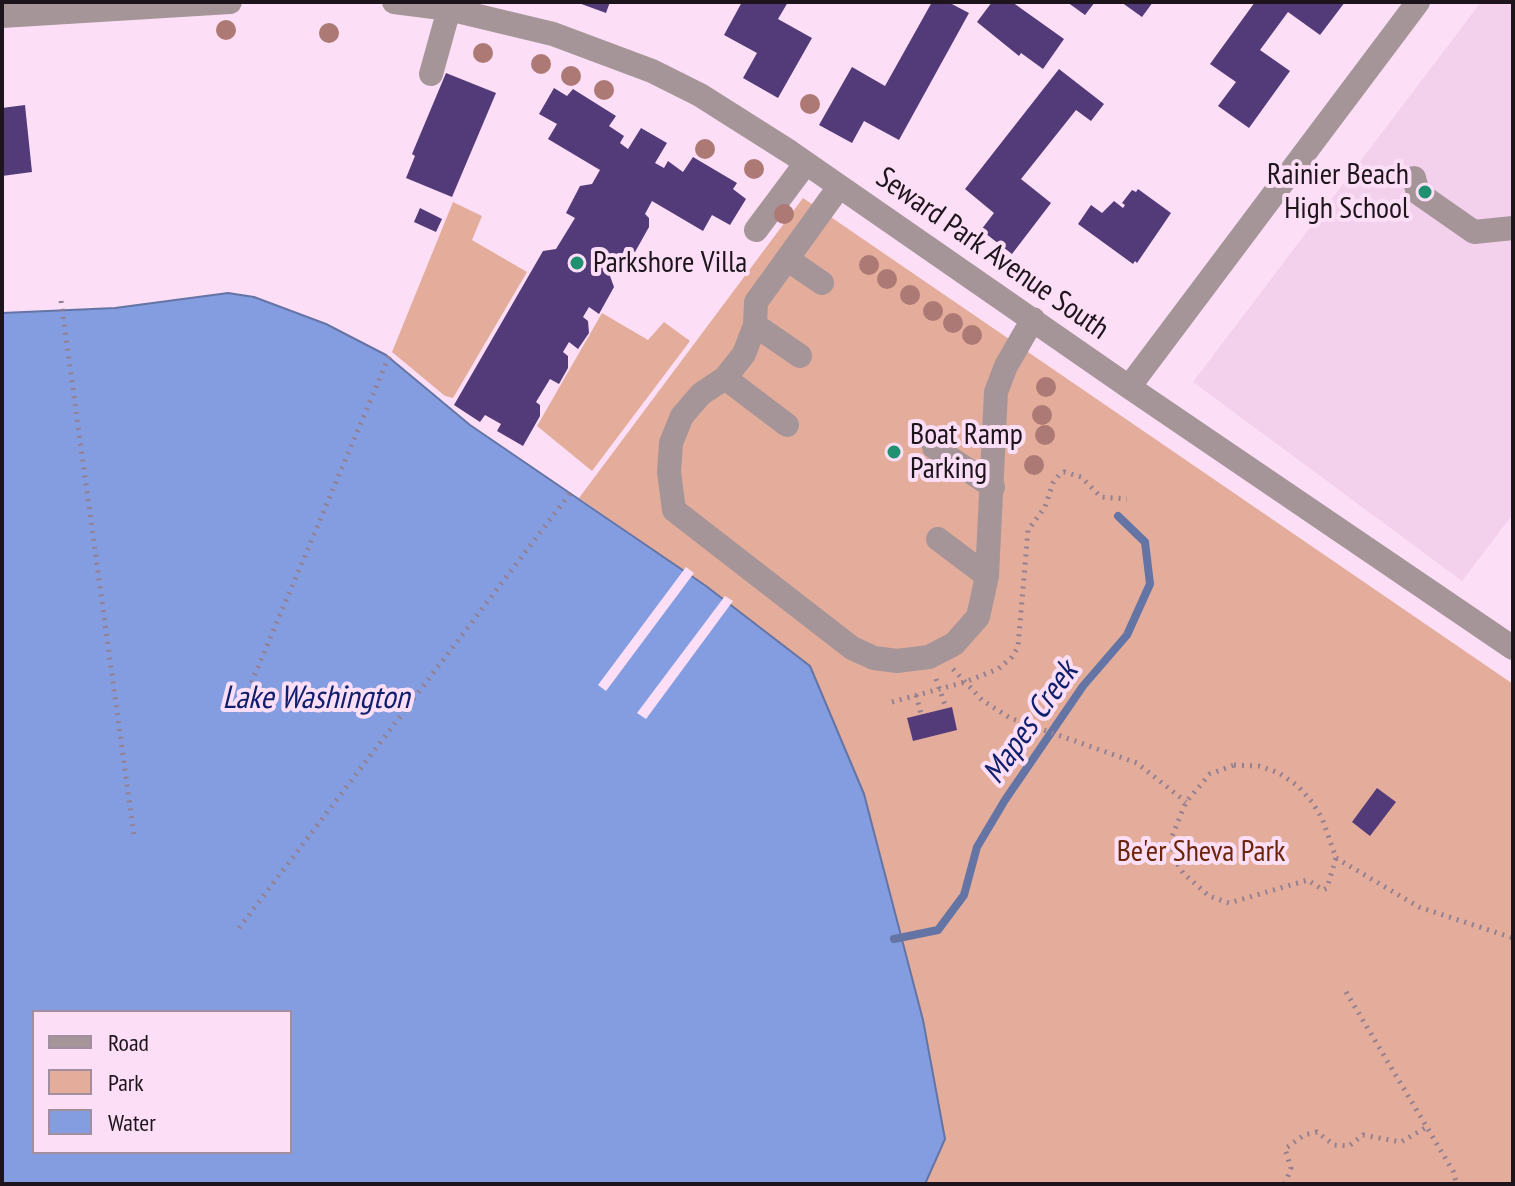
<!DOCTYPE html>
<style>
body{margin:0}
#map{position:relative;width:1515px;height:1186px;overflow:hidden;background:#fcdff6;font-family:"PT Sans Narrow",sans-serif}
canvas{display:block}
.frame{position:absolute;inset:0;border:4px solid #1d141c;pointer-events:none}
.legend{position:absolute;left:32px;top:1010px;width:260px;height:144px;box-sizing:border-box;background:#fcdff6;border:2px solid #a38e9f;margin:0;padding:10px 14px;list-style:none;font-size:24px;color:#1d141c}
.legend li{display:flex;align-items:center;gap:16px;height:40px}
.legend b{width:40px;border:2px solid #a38e9f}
</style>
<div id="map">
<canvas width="1515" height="1186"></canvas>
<div class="frame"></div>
<ul class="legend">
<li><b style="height:10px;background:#a69598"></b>Road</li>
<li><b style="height:22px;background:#e4ad9b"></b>Park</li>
<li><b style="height:22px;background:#839de0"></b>Water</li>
</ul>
</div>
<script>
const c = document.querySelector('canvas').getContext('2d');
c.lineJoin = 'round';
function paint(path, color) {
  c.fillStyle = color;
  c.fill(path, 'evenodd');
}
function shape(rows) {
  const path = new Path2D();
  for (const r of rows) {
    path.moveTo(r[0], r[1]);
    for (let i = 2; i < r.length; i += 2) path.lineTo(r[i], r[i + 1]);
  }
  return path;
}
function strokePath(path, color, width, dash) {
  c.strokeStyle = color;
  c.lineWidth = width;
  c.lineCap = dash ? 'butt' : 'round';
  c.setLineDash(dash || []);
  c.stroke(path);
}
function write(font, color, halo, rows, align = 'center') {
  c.font = font + ' "PT Sans Narrow",sans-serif';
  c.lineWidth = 8;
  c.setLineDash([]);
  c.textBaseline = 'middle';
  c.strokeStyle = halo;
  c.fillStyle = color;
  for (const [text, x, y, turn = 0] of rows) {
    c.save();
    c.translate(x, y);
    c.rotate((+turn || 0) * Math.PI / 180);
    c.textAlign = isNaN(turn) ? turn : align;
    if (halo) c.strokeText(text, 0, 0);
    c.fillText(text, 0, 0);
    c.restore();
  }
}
const built = shape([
 [1481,2,1513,2,1513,514,1462,581,1193,382]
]);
const green = shape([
 [803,198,1513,684,1513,1184,925,1184,945,1139,923,1020,864,794,810,666,706,586,579,498],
 [453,202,482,216,472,240,527,272,453,398,445,396,392,352],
 [602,313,648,340,664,322,690,341,592,471,537,426]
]);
const water = shape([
 [228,293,254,297,326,324,386,355,470,425,706,586,810,666,864,794,923,1020,945,1139,925,1184,2,1184,2,313,115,308,228,293],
 [34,1012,290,1012,290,1152,34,1152,34,1012]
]);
const pier = shape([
 [686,567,694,573,606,691,598,685],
 [725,596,733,601,646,719,637,713]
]);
const stream = shape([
 [894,939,938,930,964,895,977,847,1005,800,1083,686,1127,635,1150,584,1145,542,1118,516]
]);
const building = shape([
 [576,2,610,2,606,13],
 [742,2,788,2,778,19,812,38,778,98,743,78,757,53,724,35],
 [932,2,948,2,969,13,899,140,864,121,852,143,819,125,852,67,885,86],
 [992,2,1012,2,1064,39,1043,69,1021,53,1019,56,977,22],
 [1067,2,1095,2,1085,15],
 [1121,2,1153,2,1142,17],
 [1255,2,1345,2,1320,35,1288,12,1260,50,1290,71,1249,128,1218,106,1236,82,1210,64],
 [1059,69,1104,104,1091,121,1076,110,1021,179,1051,203,1012,254,981,230,994,213,965,189],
 [446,73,496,93,452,197,406,178,415,156,412,154],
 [554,88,567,96,573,89,616,116,609,126,624,136,620,143,628,149,641,128,667,143,655,163,664,168,668,161,683,172,693,157,737,183,733,189,746,199,730,225,712,215,703,231,652,201,645,214,649,218,649,227,635,252,626,247,610,276,614,287,599,314,589,307,583,317,588,321,589,333,578,349,569,342,563,352,568,356,568,368,559,384,550,379,536,402,540,405,540,416,523,446,497,431,501,424,485,415,480,422,454,405,543,251,556,249,575,218,566,213,580,186,592,184,600,170,548,139,557,124,539,114],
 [25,105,32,172,2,176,2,108],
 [1138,189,1171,213,1137,263,1135,261,1133,264,1078,224,1091,205,1102,213,1114,201,1123,208,1125,205,1122,203,1132,190,1136,192],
 [420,208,442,219,436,232,414,222],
 [952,707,957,730,913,741,907,718],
 [1377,788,1396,802,1370,836,1352,822]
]);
const path = shape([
 [61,301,134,836],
 [953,669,982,700,1010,718,1137,763,1186,802],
 [936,679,946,708],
 [916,695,921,714],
 [892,702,965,682,998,669,1011,658,1018,647,1028,530,1045,507,1053,483,1059,475,1064,472,1081,477,1101,497,1127,499],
 [239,712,390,354],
 [1234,765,1259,766,1279,773,1298,786,1312,802,1322,818,1336,858,1327,888,1323,890,1308,880,1229,903,1209,896,1183,873,1175,860,1171,839,1186,802,1210,774,1234,765],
 [1336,858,1419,907,1513,938],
 [239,928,571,492],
 [1346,992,1453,1171,1456,1182],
 [1285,1184,1291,1168,1285,1149,1304,1135,1317,1132,1334,1145,1349,1146,1363,1135,1401,1142,1427,1127]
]);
const minor = shape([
 [394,2,449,9,553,34,652,71,700,95,790,152,1129,387,1513,648],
 [2,16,230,2],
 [431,74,451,2],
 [1414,178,1418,193,1474,232,1513,228],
 [839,187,756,302,755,325,744,354,725,378,701,394,682,416,671,443,669,472,674,510,852,648,874,658,897,661,929,657,954,644,978,617,987,576,996,392,1006,366,1033,319],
 [756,230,806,163],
 [787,259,822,283],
 [755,325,800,356],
 [725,378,787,425],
 [1129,387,1418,2],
 [934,447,993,487],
 [938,539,987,576]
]);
const trees = [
 [226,30],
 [329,33],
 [483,53],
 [541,64],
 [571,76],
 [604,90],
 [810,104],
 [705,149],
 [754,169],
 [784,214],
 [869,265],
 [887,279],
 [910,295],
 [933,311],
 [953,323],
 [972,335],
 [1046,387],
 [1042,415],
 [1045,435],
 [1034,465]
];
const markers = [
 [1425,192,8,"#219071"],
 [577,263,8,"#219071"],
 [894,452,8,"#219071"]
];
const poiNames = [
 ["Rainier Beach",1409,175,"right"],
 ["High School",1409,209,"right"],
 ["Parkshore Villa",593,263],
 ["Boat Ramp",910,435],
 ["Parking",910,469]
];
const streetNames = [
 ["Seward Park Avenue South",992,254,35]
];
const parkNames = [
 ["Be'er Sheva Park",1201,852]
];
const waterNames = [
 ["Lake Washington",316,699],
 ["Mapes Creek",1031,723,-55]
];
paint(built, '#f3d0ec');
paint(green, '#e4ad9b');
paint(water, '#839de0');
strokePath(water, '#6474a5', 2);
paint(pier, '#fcdff6');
strokePath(stream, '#6474a5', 8);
paint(building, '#533a78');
strokePath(path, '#948090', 5, [2, 6]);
strokePath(minor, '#a69598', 24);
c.fillStyle = '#ad7975';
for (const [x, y] of trees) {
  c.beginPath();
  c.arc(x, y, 10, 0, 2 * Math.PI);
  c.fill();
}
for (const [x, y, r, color] of markers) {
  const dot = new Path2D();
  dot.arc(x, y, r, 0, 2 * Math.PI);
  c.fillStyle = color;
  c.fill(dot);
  strokePath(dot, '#fcdff6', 3);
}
write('30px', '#1d141c', '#fcdff6', poiNames, 'left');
write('30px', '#1d141c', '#fcdff6', streetNames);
write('30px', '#6c250b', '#fcdff6', parkNames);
write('italic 32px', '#0f1f6c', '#fcdff6', waterNames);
</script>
